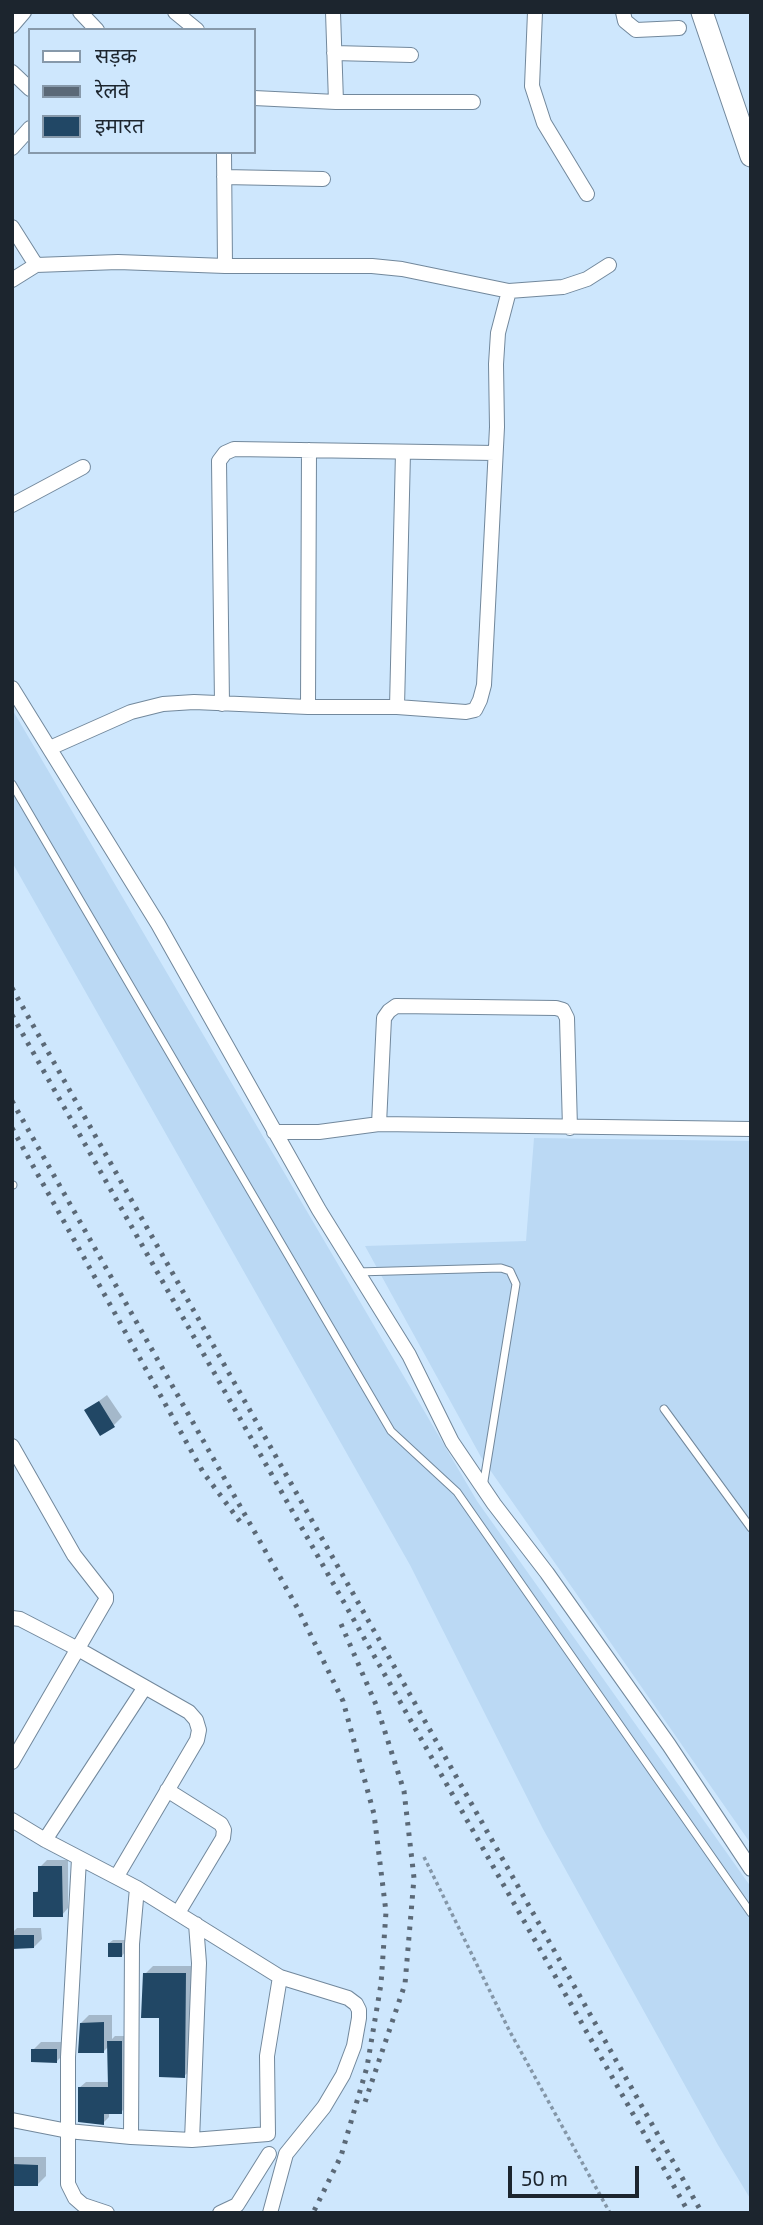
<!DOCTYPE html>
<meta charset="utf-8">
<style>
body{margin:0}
#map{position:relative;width:763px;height:2225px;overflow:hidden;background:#cee7fd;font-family:"Exo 2","Noto Sans Devanagari",sans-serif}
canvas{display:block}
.frame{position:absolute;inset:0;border:14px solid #1c252e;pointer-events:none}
.legend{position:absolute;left:28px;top:28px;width:228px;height:126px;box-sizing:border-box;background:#cee7fd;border:2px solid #8799aa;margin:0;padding:9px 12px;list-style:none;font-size:21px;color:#1c252e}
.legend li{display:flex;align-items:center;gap:14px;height:35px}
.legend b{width:35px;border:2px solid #8799aa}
.scale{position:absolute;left:508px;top:2166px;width:131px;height:32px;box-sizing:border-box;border:4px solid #1c252e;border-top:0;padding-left:9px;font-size:21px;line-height:24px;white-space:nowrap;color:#1c252e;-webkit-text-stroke:5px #cee7fd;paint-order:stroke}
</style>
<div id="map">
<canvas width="763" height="2225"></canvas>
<div class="frame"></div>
<ul class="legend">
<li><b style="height:9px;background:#fff"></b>सड़क</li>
<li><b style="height:9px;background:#5b6977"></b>रेलवे</li>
<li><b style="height:19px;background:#214765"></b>इमारत</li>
</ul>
<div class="scale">50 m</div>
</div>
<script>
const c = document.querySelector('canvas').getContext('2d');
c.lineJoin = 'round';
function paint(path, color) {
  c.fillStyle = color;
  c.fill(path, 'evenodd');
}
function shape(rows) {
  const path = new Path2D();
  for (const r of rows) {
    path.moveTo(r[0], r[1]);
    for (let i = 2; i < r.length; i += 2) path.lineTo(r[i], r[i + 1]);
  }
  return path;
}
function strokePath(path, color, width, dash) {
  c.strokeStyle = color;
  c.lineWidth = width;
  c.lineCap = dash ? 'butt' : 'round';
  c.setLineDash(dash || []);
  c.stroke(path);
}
const built = shape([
 [12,709,477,1501,751,1887,751,2200,718,2145,543,1829,410,1565,12,862],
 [534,1138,751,1141,751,1844,481,1457,365,1246,526,1241]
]);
const shadow = shape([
 [107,1395,122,1417,114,1425,87,1410],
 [47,1860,68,1860,68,1908,62,1915,35,1893,40,1888,40,1867],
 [17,1928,41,1928,42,1939,34,1947,12,1947,12,1933],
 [113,1940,125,1940,125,1952,122,1956,109,1943],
 [153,1966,193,1966,192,2069,184,2076,145,1974],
 [89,2015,112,2015,112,2039,115,2036,127,2036,127,2106,121,2112,109,2112,109,2117,103,2123,79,2088,86,2082,109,2082,109,2046,104,2051,81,2023],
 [41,2042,65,2042,65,2053,57,2061,33,2050],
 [46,2157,46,2176,38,2184,12,2184,13,2157]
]);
const building = shape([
 [99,1401,115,1427,100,1436,84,1410],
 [38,1866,62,1866,63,1917,33,1917,33,1892,38,1892],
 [12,1935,34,1935,34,1948,12,1949],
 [108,1943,122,1943,122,1957,108,1957],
 [143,1973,186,1973,185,2078,159,2077,159,2018,141,2018],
 [104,2022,104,2053,78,2053,80,2023],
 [107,2041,122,2041,122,2114,104,2114,104,2125,78,2122,78,2087,108,2087],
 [31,2049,57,2049,57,2063,31,2062],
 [12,2164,38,2165,38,2186,12,2186]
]);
const path = shape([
 [424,1857,509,2030,610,2213]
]);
const lane = shape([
 [12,784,391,1431,457,1492,751,1913],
 [12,1185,13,1185],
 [357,1272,501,1268,510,1271,516,1284,483,1487],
 [664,1409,751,1528]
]);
const street = shape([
 [80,12,97,30],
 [175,12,197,30],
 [333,12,336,102],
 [535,12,532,86,544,123,587,194],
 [623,12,625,21,636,30,679,28],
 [12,26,24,12],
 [334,53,411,55],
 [12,72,30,89],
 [254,98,336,102,473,102],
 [12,148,30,128],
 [224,152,225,266],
 [224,177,323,179],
 [12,227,36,265],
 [12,280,36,265,118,262,225,266,372,266,402,269,509,291,563,287,587,279,609,265],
 [12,505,83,467],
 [12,688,158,924,319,1210,409,1355,452,1442,494,1504,547,1573,669,1745,751,1869],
 [222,704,219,461,225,453,234,449,495,453],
 [308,707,309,450],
 [397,707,403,452],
 [50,748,131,712,163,704,194,702,308,707,397,707,466,712,475,710,480,700,484,685,497,427,496,364,498,333,509,291],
 [379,1124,384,1018,389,1011,396,1006,556,1008,563,1010,567,1018,570,1128],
 [274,1132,319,1132,379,1124,751,1129],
 [12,1446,74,1555,106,1596,106,1600,12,1762],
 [12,1618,20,1619,78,1649,189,1712,196,1720,199,1730,197,1740,117,1876],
 [167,1790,221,1824,224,1830,223,1838,178,1913],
 [12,1820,45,1840,137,1888,280,1977,348,1998,356,2004,359,2010,359,2018,354,2046,343,2075,324,2107,286,2154,270,2213],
 [45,1840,145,1687],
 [79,1859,68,2057,68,2184,75,2198,83,2205,107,2213],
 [12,2120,68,2131,131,2137,192,2140,268,2134,267,2056,280,1977],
 [131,2137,132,1944,137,1888],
 [192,2140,199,1963,196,1924],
 [220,2213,237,2205,269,2154]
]);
const secondary = shape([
 [702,12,751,156]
]);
const rail = shape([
 [12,988,702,2213],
 [12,1015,689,2213],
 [12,1101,298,1609,343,1701,374,1814,386,1912,381,1984,367,2067,341,2156,313,2213],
 [12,1128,203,1472,241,1523],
 [341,1624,377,1707,404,1791,414,1878,405,1984,365,2102]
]);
paint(built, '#bbd9f4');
paint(shadow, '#0003');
paint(building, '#214765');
strokePath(lane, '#72889c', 9);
strokePath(street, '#72889c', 16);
strokePath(secondary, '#72889c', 23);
strokePath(path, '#8496a7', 3.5, [3.5, 3.5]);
strokePath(lane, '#fff', 7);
strokePath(street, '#fff', 14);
strokePath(secondary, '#fff', 21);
strokePath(rail, '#5b6977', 5, [3.5, 7]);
</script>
